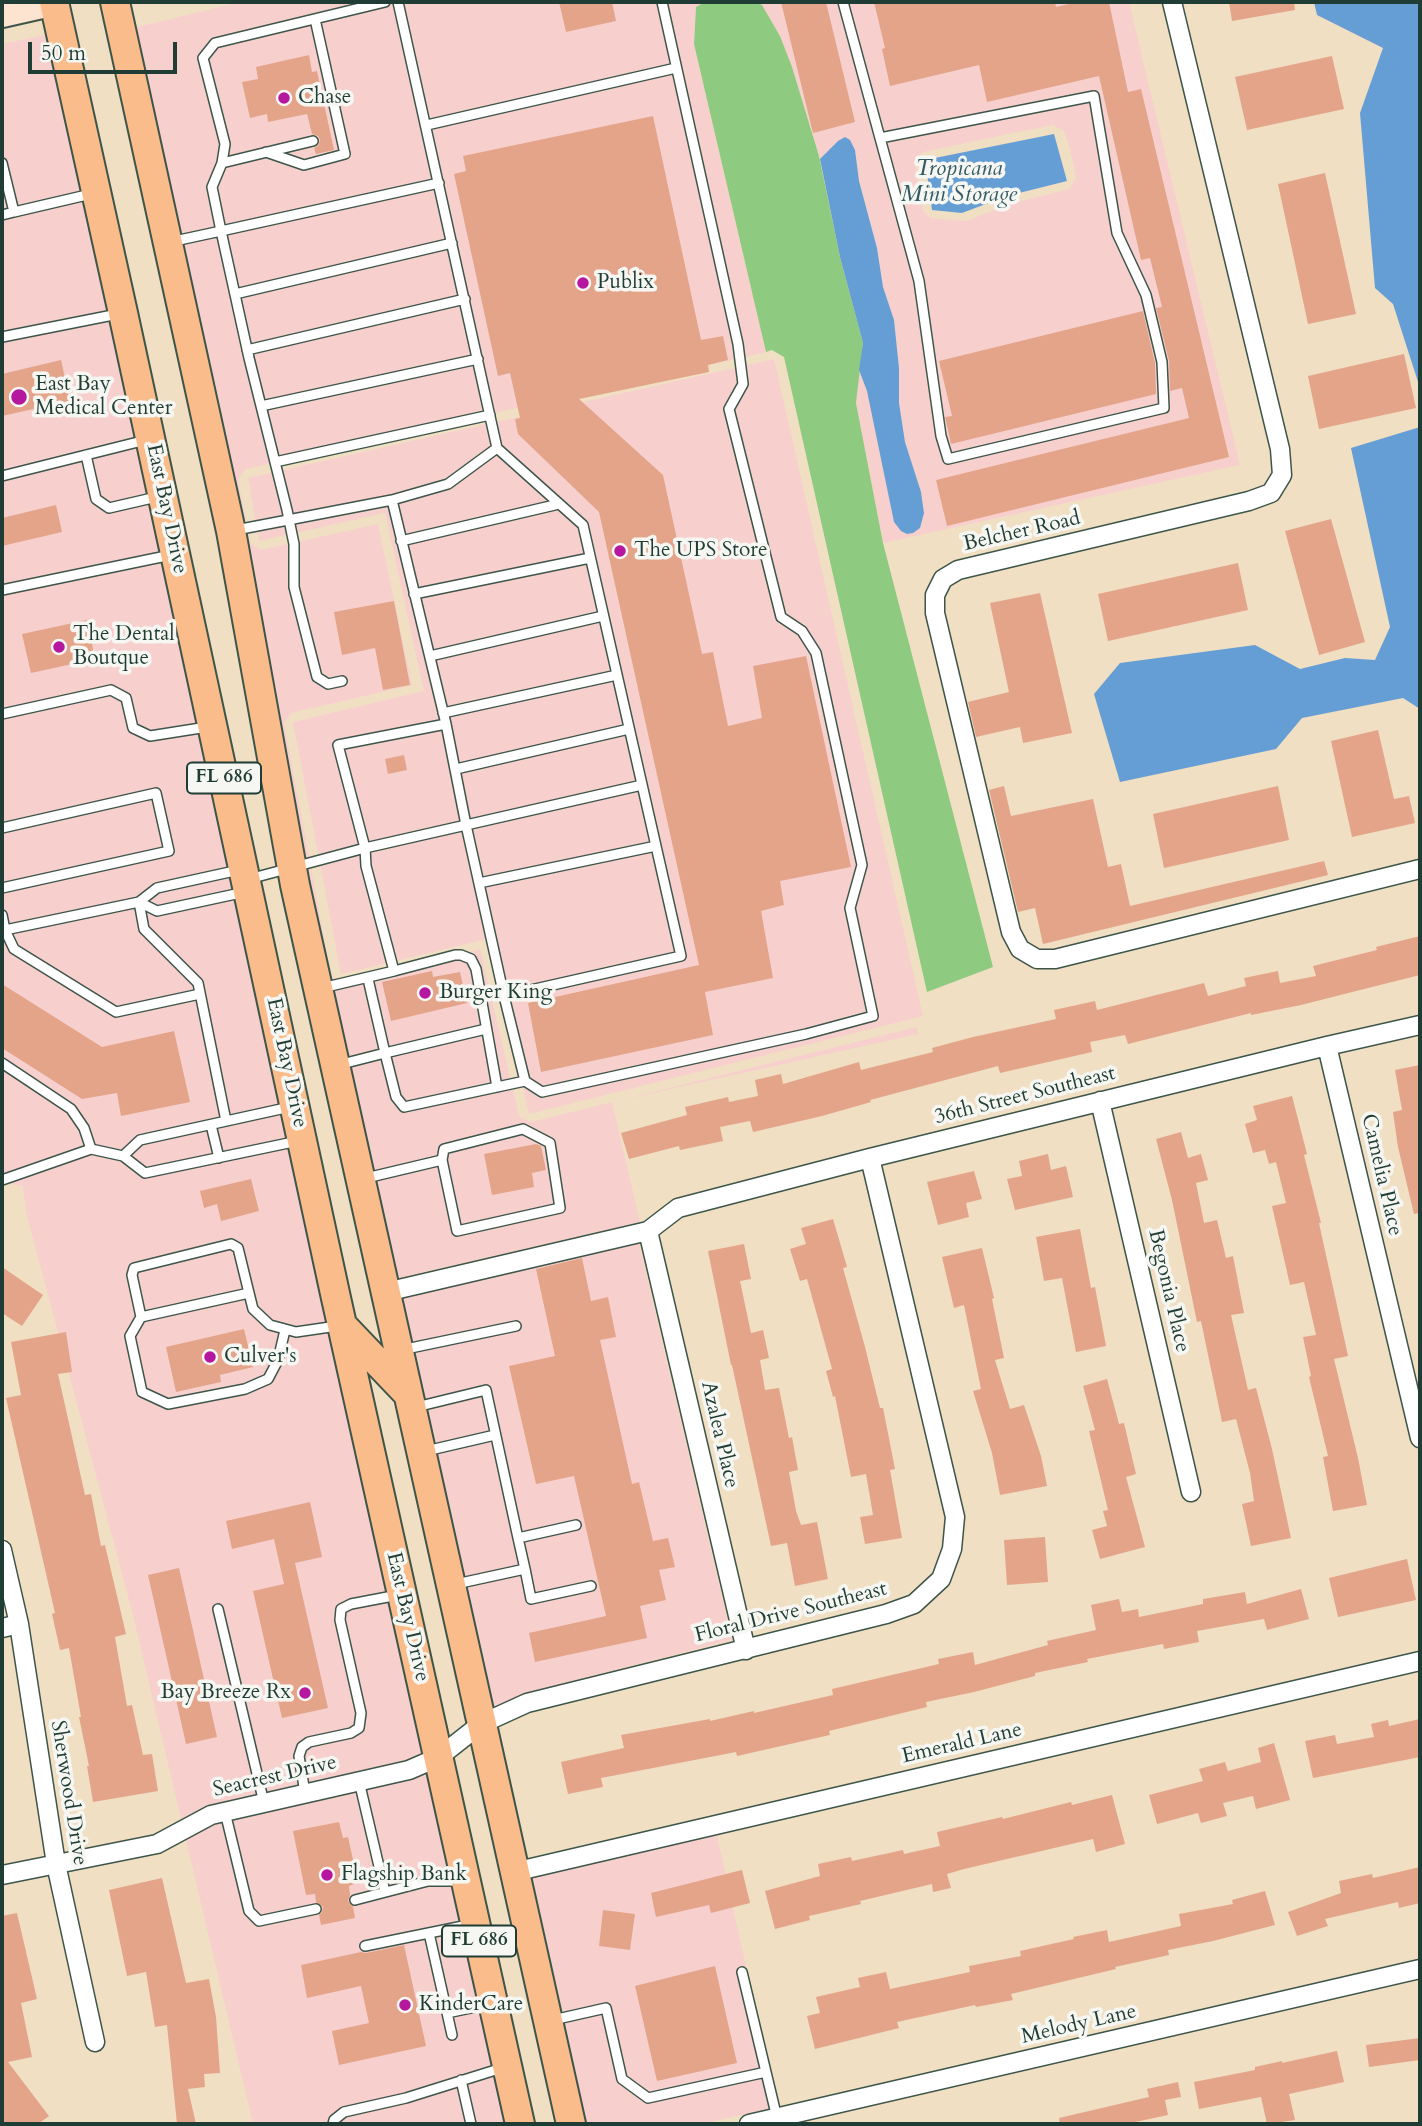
<!DOCTYPE html>
<style>
body{margin:0}
#map{position:relative;width:1422px;height:2126px;overflow:hidden;background:#f0dfc2;font-family:Cardo,serif}
canvas{display:block}
.frame{position:absolute;inset:0;border:4px solid #1f3d34;pointer-events:none}
.scale{position:absolute;left:28px;top:42px;width:149px;height:32px;box-sizing:border-box;border:4px solid #1f3d34;border-top:0;padding-left:9px;font-size:21px;line-height:24px;white-space:nowrap;color:#1f3d34;-webkit-text-stroke:5px #f6f6f2;paint-order:stroke}
</style>
<div id="map">
<canvas width="1422" height="2126"></canvas>
<div class="frame"></div>
<div class="scale">50 m</div>
</div>
<script>
const c = document.querySelector('canvas').getContext('2d');
c.lineJoin = 'round';
function paint(path, color) {
  c.fillStyle = color;
  c.fill(path, 'evenodd');
}
function shape(rows) {
  const path = new Path2D();
  for (const r of rows) {
    path.moveTo(r[0], r[1]);
    for (let i = 2; i < r.length; i += 2) path.lineTo(r[i], r[i + 1]);
  }
  return path;
}
function strokePath(path, color, width, dash) {
  c.strokeStyle = color;
  c.lineWidth = width;
  c.lineCap = dash ? 'butt' : 'round';
  c.setLineDash(dash || []);
  c.stroke(path);
}
function write(font, color, halo, rows, align = 'center') {
  c.font = font + ' Cardo,serif';
  c.lineWidth = 7;
  c.setLineDash([]);
  c.textBaseline = 'middle';
  c.strokeStyle = halo;
  c.fillStyle = color;
  for (const [text, x, y, turn = 0] of rows) {
    c.save();
    c.translate(x, y);
    c.rotate((+turn || 0) * Math.PI / 180);
    c.textAlign = isNaN(turn) ? turn : align;
    if (halo) c.strokeText(text, 0, 0);
    c.fillText(text, 0, 0);
    c.restore();
  }
}
const built = shape([
 [240,2,705,2,696,7,694,44,766,352,246,469,238,480,250,543,261,550,378,524,412,685,291,713,284,723,331,976,343,983,480,949,519,1116,531,1122,917,1027,918,1034,612,1102,640,1222,394,1279,307,883,133,28],
 [757,2,1129,2,1240,465,883,543,856,403,859,370,867,391,924,513,921,492,905,442,899,403,899,368,894,320,883,287,877,248,859,181,855,150,838,141,820,159,792,67,780,36,762,5],
 [1052,125,1064,131,1070,149,1076,178,1069,189,1010,204,966,221,931,218,923,211,915,162,923,152],
 [45,35,202,732,332,1330,425,1752,406,1760,209,1805,181,1819,133,1615,26,1212,23,1186,2,1182,2,44],
 [774,359,923,1016,529,1114,487,939,341,974,293,722,424,691,385,513,259,541,248,478],
 [639,1243,732,1640,525,1693,490,1708,421,1397,424,1394,419,1389,399,1299],
 [430,1772,508,2124,253,2124,186,1840,215,1824,411,1780],
 [717,1835,777,2107,702,2124,583,2124,527,1879]
]);
const green = shape([
 [705,2,757,2,762,5,780,36,792,67,819,156,840,257,863,343,856,403,883,543,993,967,927,992,784,357,772,350,766,352,694,44,696,7]
]);
const water = shape([
 [1314,2,1420,2,1420,388,1393,304,1375,288,1360,113,1383,48,1317,15],
 [1054,134,1067,181,1007,196,962,213,932,210,925,160],
 [845,137,850,140,855,150,859,181,877,248,883,287,894,320,899,368,899,403,905,442,921,492,924,513,920,528,913,533,907,534,901,531,894,522,867,391,859,370,863,343,840,257,820,159,838,141],
 [1420,427,1420,709,1403,698,1302,718,1276,749,1120,782,1094,694,1120,663,1255,645,1300,669,1345,658,1375,660,1390,627,1351,448]
]);
const building = shape([
 [559,2,612,2,616,21,566,32],
 [781,2,826,2,855,122,813,133],
 [874,2,1055,2,1056,7,1077,2,1109,2,1128,92,1141,89,1229,457,947,526,936,480,1189,418,1182,388,1170,391,1169,361,1156,308,1162,307,1150,258,1141,260,1099,76,987,102,979,65,890,86,882,49,885,48],
 [1229,2,1294,2,1295,10,1232,21],
 [309,55,312,72,317,71,334,150,316,154,314,148,318,146,320,140,318,136,312,134,307,114,268,122,267,114,250,118,242,82,258,79,256,67],
 [1332,56,1344,109,1247,130,1235,77],
 [653,116,701,340,723,336,728,360,708,365,709,372,579,399,663,475,702,654,713,652,728,726,762,718,753,666,806,656,851,867,780,881,784,905,761,911,773,978,705,992,713,1035,541,1072,528,1003,699,965,599,512,518,434,515,419,520,418,510,373,498,376,454,174,466,171,463,156],
 [1325,173,1356,314,1308,324,1278,184],
 [1143,311,1155,363,1156,394,951,444,945,417,952,416,939,361],
 [1404,354,1416,408,1319,429,1308,376],
 [61,360,70,401,2,416,2,374],
 [56,505,62,532,2,546,2,518],
 [1331,519,1365,642,1319,655,1285,531],
 [1238,563,1248,610,1108,641,1098,594],
 [1040,593,1072,733,1023,743,1020,727,976,737,968,702,1009,692,990,603],
 [394,601,410,685,383,690,375,648,342,655,334,612],
 [87,620,95,659,31,673,22,634],
 [1378,730,1394,799,1409,796,1415,823,1352,837,1331,741],
 [404,755,407,770,388,774,385,759],
 [1004,786,1011,816,1093,799,1108,867,1121,864,1130,906,1324,861,1328,875,1043,944,1035,908,1018,912,989,790],
 [1278,786,1289,840,1164,868,1153,814],
 [1420,936,1420,975,1368,988,1301,1005,1251,1015,1251,1013,1128,1044,1125,1035,1090,1042,1092,1052,1000,1073,998,1066,870,1100,871,1102,822,1116,753,1132,750,1121,720,1127,723,1141,680,1150,679,1146,629,1159,621,1133,687,1115,685,1107,728,1097,729,1102,758,1096,755,1080,781,1074,783,1084,859,1062,861,1070,933,1052,932,1048,973,1037,1056,1019,1054,1010,1095,1001,1097,1010,1204,983,1208,996,1246,986,1244,978,1278,971,1280,983,1316,976,1313,966,1377,950,1376,947],
 [432,971,433,977,460,972,467,1003,391,1021,382,982],
 [2,984,102,1047,174,1031,190,1102,121,1116,117,1093,82,1099,2,1048],
 [1420,1065,1420,1213,1414,1214,1398,1147,1393,1112,1402,1110,1395,1070],
 [1292,1096,1307,1154,1304,1155,1321,1223,1319,1223,1348,1356,1334,1359,1358,1458,1367,1505,1333,1511,1323,1457,1328,1456,1309,1377,1311,1376,1303,1337,1316,1335,1307,1295,1304,1282,1290,1285,1272,1206,1286,1203,1276,1162,1269,1164,1265,1150,1253,1153,1245,1124,1257,1120,1253,1106],
 [1181,1132,1188,1158,1201,1154,1208,1180,1196,1183,1204,1223,1217,1220,1226,1258,1233,1256,1244,1313,1231,1315,1248,1390,1256,1388,1272,1449,1291,1538,1251,1546,1242,1504,1254,1501,1250,1473,1236,1419,1222,1422,1201,1321,1197,1322,1172,1200,1156,1139],
 [536,1144,541,1146,546,1170,532,1173,534,1187,492,1195,484,1154],
 [1048,1154,1051,1170,1066,1166,1073,1197,1015,1210,1007,1179,1022,1176,1019,1161],
 [974,1171,982,1199,966,1203,969,1217,938,1225,927,1182],
 [251,1179,259,1211,221,1221,217,1204,204,1208,200,1191],
 [833,1219,847,1267,843,1268,865,1347,880,1408,883,1408,895,1469,890,1470,902,1538,865,1544,860,1517,873,1515,866,1474,851,1477,835,1396,833,1397,826,1371,832,1369,807,1279,800,1281,790,1249,806,1244,801,1228],
 [1080,1229,1091,1288,1095,1287,1106,1346,1076,1352,1062,1278,1044,1281,1036,1237],
 [744,1244,751,1279,740,1281,751,1333,763,1330,769,1358,760,1360,765,1390,779,1388,789,1438,792,1437,798,1470,789,1472,796,1511,801,1525,817,1522,828,1579,795,1586,787,1543,771,1546,732,1365,731,1365,708,1251],
 [982,1248,994,1298,992,1299,1004,1358,995,1360,1010,1409,1024,1405,1041,1456,1047,1486,1000,1495,992,1453,973,1391,981,1389,964,1305,954,1308,942,1257],
 [582,1258,591,1301,608,1297,616,1337,600,1340,632,1484,639,1482,653,1541,668,1538,675,1567,659,1570,666,1600,640,1606,647,1638,535,1662,529,1633,606,1616,574,1476,536,1484,509,1366,555,1356,536,1269],
 [2,1267,43,1295,22,1326,2,1313],
 [244,1329,253,1367,220,1375,221,1382,176,1392,166,1347],
 [66,1332,72,1372,58,1374,85,1495,91,1494,101,1546,105,1545,126,1634,115,1637,127,1706,132,1705,143,1755,152,1754,158,1791,93,1802,87,1766,89,1766,79,1717,81,1717,69,1648,60,1650,52,1614,55,1613,6,1398,21,1395,11,1342],
 [1107,1379,1119,1424,1124,1423,1136,1474,1126,1477,1145,1547,1100,1559,1092,1530,1107,1526,1103,1511,1108,1510,1089,1431,1095,1430,1083,1386],
 [310,1502,322,1557,295,1563,328,1708,282,1718,253,1591,284,1584,274,1539,232,1549,226,1521],
 [1045,1537,1048,1582,1007,1585,1004,1540],
 [1407,1559,1416,1600,1338,1617,1329,1578],
 [179,1568,217,1737,186,1744,148,1575],
 [1301,1589,1309,1619,1267,1630,1264,1619,1197,1631,1199,1642,1164,1649,1163,1644,1087,1659,1088,1662,1035,1673,1035,1676,974,1692,926,1702,927,1707,829,1731,830,1735,737,1756,736,1752,601,1778,603,1787,568,1794,561,1762,624,1748,621,1735,710,1719,710,1721,754,1711,754,1713,833,1695,832,1689,939,1664,938,1659,973,1652,975,1665,1048,1645,1047,1641,1096,1630,1091,1605,1119,1599,1122,1612,1138,1609,1139,1617,1203,1604,1203,1599,1245,1592,1247,1604],
 [1420,1719,1420,1757,1313,1778,1305,1741,1335,1735,1337,1744,1374,1737,1371,1724,1388,1720,1389,1726],
 [1274,1743,1290,1800,1256,1809,1253,1796,1223,1803,1227,1816,1201,1823,1198,1813,1157,1824,1149,1795,1203,1781,1199,1769,1225,1762,1228,1771,1261,1762,1258,1748],
 [1112,1795,1125,1844,1096,1852,1093,1839,964,1869,947,1874,951,1888,933,1892,932,1884,860,1901,861,1904,809,1916,810,1920,775,1929,765,1891,820,1876,818,1864,851,1857,852,1861,903,1850,904,1854,940,1846,937,1832,1002,1817,1003,1819,1071,1802,1072,1805],
 [339,1822,343,1838,348,1837,354,1864,350,1865,354,1884,349,1886,350,1895,348,1901,353,1907,355,1918,321,1925,319,1915,322,1912,323,1907,316,1902,315,1894,306,1895,293,1831],
 [1420,1867,1420,1903,1399,1908,1398,1902,1325,1919,1328,1926,1297,1936,1288,1912,1341,1893,1339,1881,1372,1874,1373,1878],
 [742,1870,750,1903,711,1913,709,1905,656,1917,651,1893],
 [162,1878,186,1983,209,1979,216,2017,220,2073,204,2074,205,2087,188,2089,196,2124,177,2124,167,2025,155,2027,146,1972,127,1976,109,1890],
 [1265,1891,1275,1925,1213,1941,1168,1950,1169,1955,1115,1967,1116,1969,1011,1994,1013,2000,976,2007,975,2005,897,2022,899,2028,815,2049,807,2016,820,2013,816,1997,860,1987,858,1978,886,1972,890,1989,970,1972,969,1966,1021,1956,1020,1951,1074,1939,1073,1937,1107,1930,1109,1942,1181,1926,1179,1914,1233,1904,1232,1900],
 [603,1910,635,1914,630,1950,599,1946],
 [17,1913,37,1999,21,2003,32,2057,8,2062,49,2116,38,2124,6,2124,2,2118,2,1916],
 [404,1945,426,2046,339,2065,332,2031,369,2023,361,1986,307,1998,301,1965,361,1952,366,1953],
 [715,1966,737,2063,657,2081,635,1986],
 [1420,2038,1420,2060,1369,2067,1366,2045],
 [1337,2051,1344,2082,1289,2094,1295,2120,1267,2124,1261,2097,1199,2109,1194,2082,1255,2070,1255,2067,1282,2061,1282,2063],
 [1178,2082,1181,2097,1165,2100,1168,2115,1126,2124,1060,2124,1059,2118,1149,2097,1147,2089]
]);
const lane = shape([
 [398,2,497,448,583,525,681,956,504,996,525,1081,542,1092,806,1034,873,1016,850,908,862,865,816,653,802,631,781,617,729,409,743,384,738,344,662,2],
 [843,2,880,138,919,281,941,436,948,459,1164,408,1162,362,1146,295,1117,233,1094,96,880,138],
 [427,125,676,68],
 [266,152,304,165,345,154,315,19],
 [2,163,14,212,91,194],
 [222,163,313,141],
 [2,215,14,212],
 [170,242,221,231,212,187,222,163,225,144,203,58,215,43,385,2],
 [235,294,452,243],
 [2,337,118,314],
 [247,350,465,299],
 [261,406,478,359],
 [86,455,96,499,109,508,161,496],
 [275,462,490,415],
 [2,476,146,440],
 [392,500,448,484,497,448],
 [236,530,392,500,446,724],
 [401,541,559,504],
 [2,590,171,555],
 [414,594,590,558],
 [430,656,603,616],
 [342,681,328,684,317,677,294,587,294,544,287,510,249,358,221,231,439,183],
 [443,713,617,675],
 [2,714,111,690,126,698,133,728,150,736,207,727],
 [456,769,629,729],
 [2,828,156,793,169,851,2,888],
 [249,879,365,848,338,745,446,724,466,825,504,996],
 [479,883,656,846],
 [139,902,144,929,198,983,226,1121],
 [139,902,157,911,245,892],
 [2,915,5,930,14,949,116,1012,200,994],
 [5,930,139,902,157,888,239,870],
 [394,971,455,955,461,955,471,959,476,969,497,1087],
 [322,988,394,971,366,866,365,848,642,785],
 [486,1029,385,1053,396,1097,404,1107,525,1081],
 [2,1063,71,1109,84,1128,91,1149],
 [338,1065,385,1053,368,979],
 [290,1107,140,1140,123,1156,145,1173,298,1141],
 [211,1125,219,1158],
 [362,1179,442,1160,457,1231,560,1208,550,1143,523,1129,444,1149,442,1160],
 [2,1180,91,1149,123,1156],
 [249,1293,141,1317,132,1275,134,1268,231,1244,238,1248,249,1293,253,1309,270,1325,296,1332,337,1326],
 [141,1317,130,1336,142,1392,168,1404,245,1389,268,1379,278,1360,285,1330],
 [401,1350,516,1326],
 [416,1407,486,1390,518,1538],
 [426,1451,495,1435],
 [525,1569,518,1538,576,1525],
 [456,1584,525,1569,531,1599,591,1586],
 [218,1609,264,1803],
 [359,1781,385,1892],
 [305,1793,299,1756,302,1747,309,1742,351,1733,359,1728,361,1713,340,1620,341,1609,351,1604,398,1595],
 [225,1812,249,1911,259,1921,316,1909],
 [355,1900,428,1881,463,1881],
 [429,1933,452,2035],
 [365,1946,473,1924],
 [742,1972,777,2118],
 [447,2013,490,2004],
 [553,2020,606,2008,622,2079,648,2098,766,2072],
 [461,2080,471,2124],
 [333,2124,334,2120,344,2112,406,2098,502,2068]
]);
const street = shape([
 [1172,2,1280,449,1282,475,1271,493,1249,501,958,570,943,579,935,595,935,613,1011,932,1020,949,1037,959,1055,959,1420,869],
 [1327,1046,1420,1438],
 [1100,1101,1191,1492],
 [648,1231,746,1650],
 [386,1292,648,1231,678,1208,870,1158,1327,1046,1420,1025],
 [2,1550,19,1624,56,1864,95,2042],
 [2,1628,19,1624],
 [514,1872,1420,1661],
 [2,1875,157,1844,211,1815,409,1770,439,1757,481,1724,527,1703,886,1614,914,1604,941,1579,952,1549,955,1517,870,1158],
 [749,2124,1420,1969]
]);
const secondary = shape([
 [2,14,55,2]
]);
const primary = shape([
 [54,2,123,313,336,1298,520,2124],
 [115,2,231,531,295,885,571,2124],
 [342,1325,408,1394]
]);
const markers = [
 [284,98,7,"#b5179e"],
 [583,283,7,"#b5179e"],
 [19,397,9,"#b5179e"],
 [620,551,7,"#b5179e"],
 [59,647,7,"#b5179e"],
 [425,993,7,"#b5179e"],
 [210,1357,7,"#b5179e"],
 [305,1693,7,"#b5179e"],
 [327,1875,7,"#b5179e"],
 [405,2005,7,"#b5179e"]
];
const shields = [
 [224,778,74],
 [479,1941,74]
];
const shieldNames = [
 ["FL 686",224,778],
 ["FL 686",479,1941]
];
const poiNames = [
 ["Chase",298,98],
 ["Publix",597,283],
 ["East Bay",35,385],
 ["Medical Center",35,409],
 ["The UPS Store",634,551],
 ["The Dental",73,635],
 ["Boutque",73,659],
 ["Burger King",439,993],
 ["Culver's",224,1357],
 ["Bay Breeze Rx",291,1693,"right"],
 ["Flagship Bank",341,1875],
 ["KinderCare",419,2005]
];
const streetNames = [
 ["East Bay Drive",166,509,78],
 ["Belcher Road",1022,532,-13],
 ["East Bay Drive",286,1063,78],
 ["36th Street Southeast",1025,1096,-14],
 ["Camelia Place",1381,1175,77],
 ["Begonia Place",1168,1291,77],
 ["Azalea Place",719,1435,77],
 ["Floral Drive Southeast",791,1613,-14],
 ["East Bay Drive",407,1617,77],
 ["Emerald Lane",962,1744,-13],
 ["Seacrest Drive",275,1777,-13],
 ["Sherwood Drive",68,1793,81],
 ["Melody Lane",1079,2025,-13]
];
const waterNames = [
 ["Tropicana",959,170],
 ["Mini Storage",959,196]
];
paint(built, '#f7d0ce');
paint(green, '#8ecb80');
paint(water, '#659ed4');
paint(building, '#e3a48a');
strokePath(lane, '#3e5549', 12);
strokePath(street, '#3e5549', 21);
strokePath(secondary, '#3e5549', 30);
strokePath(primary, '#3e5549', 32);
strokePath(lane, '#fff', 9);
strokePath(street, '#fff', 18);
strokePath(secondary, '#fde4d1', 26);
strokePath(primary, '#fabc8b', 28);
for (const [x, y, r, color] of markers) {
  const dot = new Path2D();
  dot.arc(x, y, r, 0, 2 * Math.PI);
  c.fillStyle = color;
  c.fill(dot);
  strokePath(dot, '#f6f6f2', 2.5);
}
for (const [x, y, w] of shields) {
  const box = new Path2D();
  box.roundRect(x - w / 2, y - 15.5, w, 31, 5);
  c.fillStyle = '#f6f6f2';
  c.fill(box);
  strokePath(box, '#1f3d34', 2);
}
write('bold 19px', '#1f3d34', null, shieldNames);
write('21px', '#1f3d34', '#f6f6f2', poiNames, 'left');
write('21px', '#1f3d34', '#f6f6f2', streetNames);
write('italic 23px', '#345a64', '#f6f6f2', waterNames);
</script>
